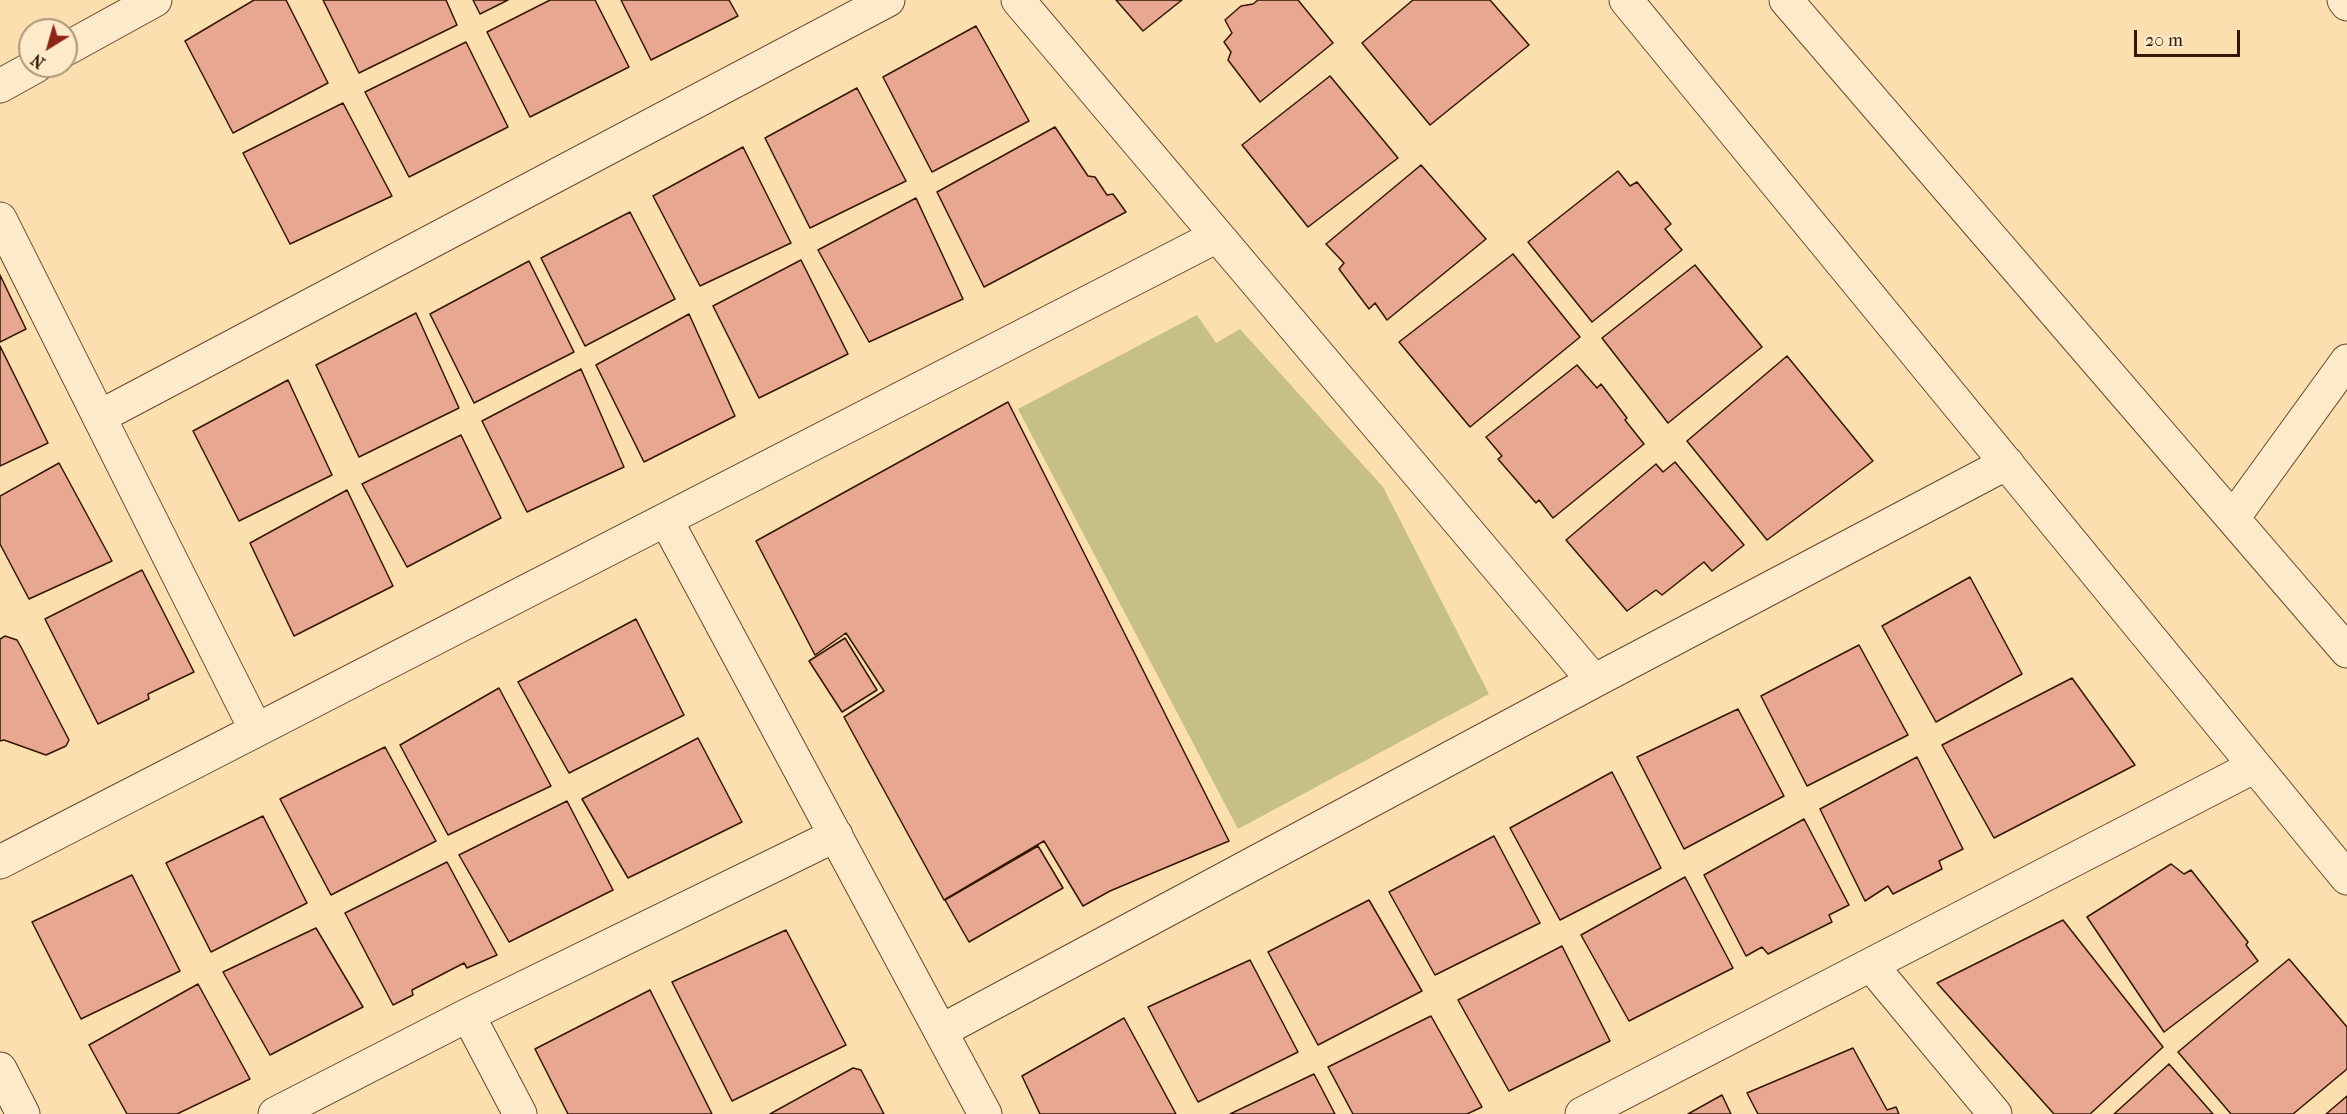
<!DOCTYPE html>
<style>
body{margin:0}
#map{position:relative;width:2347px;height:1114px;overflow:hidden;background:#fcdfaf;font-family:"IM FELL French Canon",serif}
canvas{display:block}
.north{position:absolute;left:18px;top:18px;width:60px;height:60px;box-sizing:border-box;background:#fdeacb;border:2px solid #ad957a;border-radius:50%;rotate:217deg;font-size:16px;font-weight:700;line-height:24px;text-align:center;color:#341601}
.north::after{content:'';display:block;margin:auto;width:21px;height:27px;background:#8f2418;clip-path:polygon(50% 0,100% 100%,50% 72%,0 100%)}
.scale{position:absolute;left:2134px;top:30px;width:106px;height:27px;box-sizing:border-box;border:3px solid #341601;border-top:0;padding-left:8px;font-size:18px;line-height:21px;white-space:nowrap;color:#341601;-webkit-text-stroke:4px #fdeacb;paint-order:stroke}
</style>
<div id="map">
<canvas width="2347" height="1114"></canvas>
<div class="north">N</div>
<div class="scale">20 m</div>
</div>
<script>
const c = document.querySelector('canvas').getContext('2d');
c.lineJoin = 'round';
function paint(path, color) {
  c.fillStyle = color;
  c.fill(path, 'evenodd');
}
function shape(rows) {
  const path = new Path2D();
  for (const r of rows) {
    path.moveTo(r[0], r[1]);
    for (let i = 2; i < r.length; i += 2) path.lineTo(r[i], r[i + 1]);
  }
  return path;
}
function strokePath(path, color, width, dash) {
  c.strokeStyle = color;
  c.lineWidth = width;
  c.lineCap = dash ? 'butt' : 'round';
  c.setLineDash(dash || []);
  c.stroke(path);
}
const green = shape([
 [1197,315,1216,343,1240,329,1383,487,1489,694,1238,829,1018,409]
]);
const building = shape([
 [254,0,286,0,328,83,233,133,185,41,254,0],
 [323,0,446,0,457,25,359,73,323,0],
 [473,0,508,0,480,14,473,0],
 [550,0,595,0,629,67,530,117,487,32,550,0],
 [621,0,729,0,738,16,651,60,621,0],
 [1116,0,1182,0,1143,31,1116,0],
 [1258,0,1298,0,1333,43,1260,102,1228,60,1231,52,1224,42,1232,33,1225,20,1241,6,1253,4,1258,0],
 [1413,0,1490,0,1529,45,1430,125,1362,43,1413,0],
 [976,26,1029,121,932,172,883,77,976,26],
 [466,42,508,127,409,177,365,92,466,42],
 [1330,76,1398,158,1308,227,1242,145,1330,76],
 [857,88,906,181,810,228,765,138,857,88],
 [343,103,392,196,290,244,243,153,343,103],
 [1055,127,1088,176,1095,177,1107,195,1113,194,1126,212,984,287,937,192,1055,127],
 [743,147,791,243,700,286,653,196,743,147],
 [1421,165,1486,239,1387,320,1375,303,1369,309,1339,269,1344,263,1326,244,1421,165],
 [1618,171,1630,186,1637,182,1671,224,1665,229,1682,250,1592,322,1528,242,1618,171],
 [916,198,963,299,869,342,818,250,916,198],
 [630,212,675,299,585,346,541,258,630,212],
 [1513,254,1580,337,1470,427,1399,342,1513,254],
 [801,260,848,354,759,398,713,306,801,260],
 [529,261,574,352,474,403,430,314,529,261],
 [1695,265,1762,347,1668,423,1602,338,1695,265],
 [0,275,26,329,0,342,0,275],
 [416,313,459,408,359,457,316,365,416,313],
 [689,314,735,416,644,462,596,365,689,314],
 [0,346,48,443,0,466,0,346],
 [1787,356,1873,461,1767,540,1687,441,1787,356],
 [1577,365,1597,388,1601,384,1627,418,1625,420,1644,444,1553,518,1539,500,1536,503,1498,459,1502,456,1486,437,1577,365],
 [581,369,624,467,527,512,482,421,581,369],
 [288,380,332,475,239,521,193,431,288,380],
 [1008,402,1229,841,1110,891,1083,906,1044,841,944,900,844,717,884,691,846,633,815,655,756,541,1008,402],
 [461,435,501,518,407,567,362,484,461,435],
 [1675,462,1744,545,1712,571,1704,562,1662,595,1656,590,1627,611,1566,540,1656,464,1663,472,1675,462],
 [59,463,112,561,29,599,0,544,0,496,59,463],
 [347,490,393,586,294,636,250,543,347,490],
 [142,570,194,672,148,694,149,699,98,724,45,619,142,570],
 [1970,577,2022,674,1936,722,1882,626,1970,577],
 [636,619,684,715,569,773,518,682,636,619],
 [5,636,17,640,21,647,69,740,66,746,46,755,4,740,0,741,0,639,5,636],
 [845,638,877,690,842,712,809,661,845,638],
 [1859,645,1908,735,1807,786,1761,696,1859,645],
 [2072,678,2135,765,1994,838,1942,745,2072,678],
 [499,688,551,786,448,835,400,745,499,688],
 [1738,709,1784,796,1684,849,1637,757,1738,709],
 [698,738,742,822,628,878,582,799,698,738],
 [385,747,436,841,331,895,280,799,385,747],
 [1917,757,1963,849,1939,861,1942,869,1893,894,1888,886,1865,901,1820,809,1917,757],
 [1612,772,1661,868,1560,920,1510,828,1612,772],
 [567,801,613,890,509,942,459,855,567,801],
 [263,816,307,903,211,952,166,863,263,816],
 [1804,819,1849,905,1829,915,1832,922,1768,954,1762,947,1746,956,1704,875,1804,819],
 [1494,836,1540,923,1435,975,1389,892,1494,836],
 [1038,846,1063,888,969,942,945,900,1038,846],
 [447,862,497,955,467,968,464,963,412,990,413,995,393,1005,345,913,447,862],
 [2171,864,2184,874,2191,870,2248,942,2246,945,2258,961,2164,1032,2087,917,2171,864],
 [132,875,180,971,81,1019,32,922,132,875],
 [1685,877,1733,968,1629,1021,1581,935,1685,877],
 [1369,900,1422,991,1318,1045,1268,952,1369,900],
 [2063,920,2163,1047,2090,1114,2054,1114,1937,983,2063,920],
 [316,928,363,1007,270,1055,223,972,316,928],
 [786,930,846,1045,732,1101,672,982,786,930],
 [1562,946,1610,1041,1509,1091,1458,1000,1562,946],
 [2289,959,2347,1027,2347,1069,2293,1114,2231,1114,2178,1052,2289,959],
 [1250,960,1298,1052,1198,1102,1148,1007,1250,960],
 [198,984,250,1079,177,1114,127,1114,89,1045,198,984],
 [650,990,712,1114,568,1114,535,1049,650,990],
 [1431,1016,1482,1107,1467,1114,1353,1114,1328,1067,1431,1016],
 [1124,1018,1176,1114,1040,1114,1022,1076,1124,1018],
 [1853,1048,1887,1110,1896,1107,1899,1114,1758,1114,1747,1093,1853,1048],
 [2169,1064,2213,1114,2114,1114,2169,1064],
 [853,1068,861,1070,884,1114,770,1114,853,1068],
 [1314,1074,1335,1114,1230,1114,1314,1074],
 [1722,1095,1731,1114,1688,1114,1722,1095],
 [2347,1096,2347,1114,2326,1114,2347,1096]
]);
const minor = shape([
 [1018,0,1594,681],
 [1626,0,2347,878],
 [1786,0,2347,651],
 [2344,0,2347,4],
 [66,49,155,0],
 [0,86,36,66],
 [0,219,256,730],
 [99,417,888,0],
 [2233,518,2347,361],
 [666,520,985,1114],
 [0,862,1217,236],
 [1871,965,1995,1114],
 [468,1015,520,1114],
 [941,1031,1594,681,2007,463],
 [275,1114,468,1015,836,835],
 [1582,1114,2255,766]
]);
const tertiary = shape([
 [0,1069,23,1114]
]);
paint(green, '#c6c086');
paint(building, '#e7a791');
strokePath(building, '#341601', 1.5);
strokePath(minor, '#66482c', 35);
strokePath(tertiary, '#66482c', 35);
strokePath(minor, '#fdeacb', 33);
strokePath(tertiary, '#fdeacb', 33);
</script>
